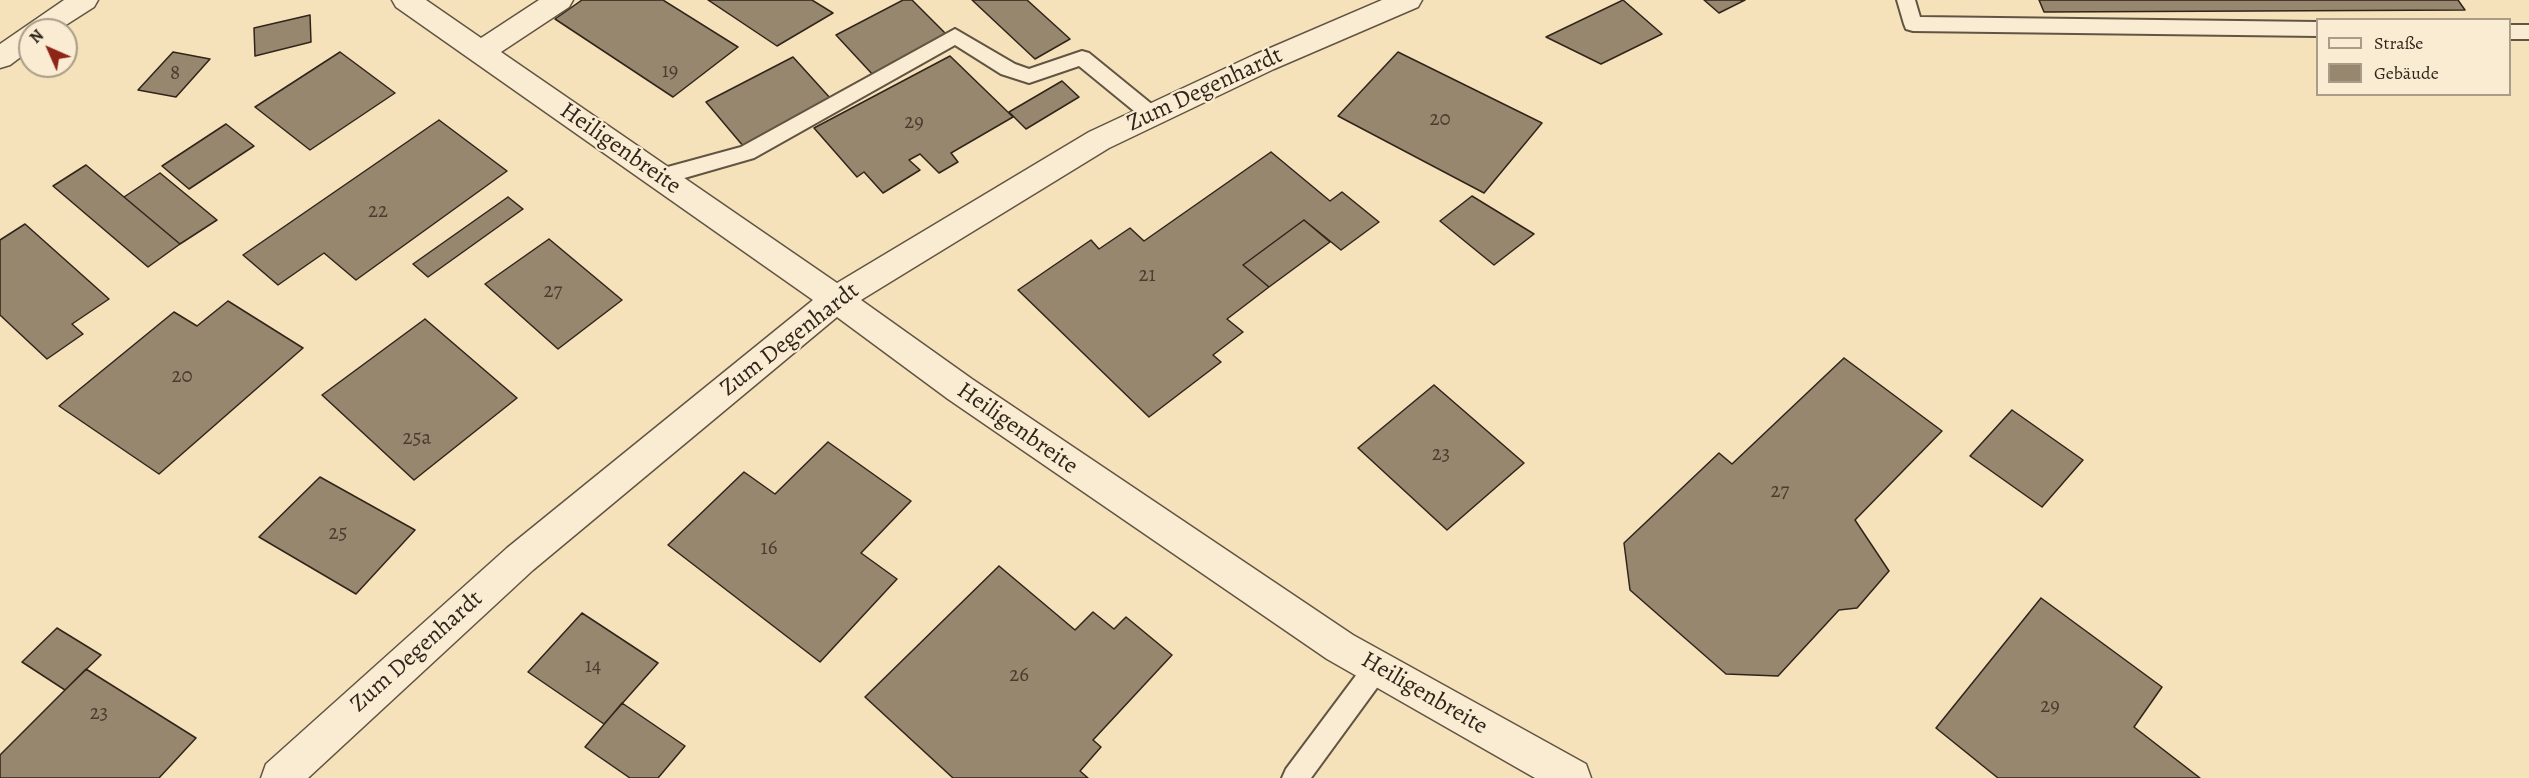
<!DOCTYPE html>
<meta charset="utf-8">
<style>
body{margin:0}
#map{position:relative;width:2529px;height:778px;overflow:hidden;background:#f6e2ba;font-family:Alegreya,serif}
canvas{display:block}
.legend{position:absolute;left:2316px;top:18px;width:195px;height:78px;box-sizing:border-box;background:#f9ecd2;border:2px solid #a99c89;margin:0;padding:8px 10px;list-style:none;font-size:18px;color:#31241b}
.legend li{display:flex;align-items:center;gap:12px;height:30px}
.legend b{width:30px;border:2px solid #a99c89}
.north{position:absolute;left:18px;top:18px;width:60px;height:60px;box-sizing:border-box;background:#f9ecd2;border:2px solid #a99c89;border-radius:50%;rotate:315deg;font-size:16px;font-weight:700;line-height:24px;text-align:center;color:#31241b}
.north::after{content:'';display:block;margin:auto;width:21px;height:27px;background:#8f2418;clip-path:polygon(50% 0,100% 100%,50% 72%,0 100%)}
</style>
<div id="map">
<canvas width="2529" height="778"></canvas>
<ul class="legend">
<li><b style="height:8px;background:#f9ecd2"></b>Straße</li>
<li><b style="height:16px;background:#97876e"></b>Gebäude</li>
</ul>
<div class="north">N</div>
</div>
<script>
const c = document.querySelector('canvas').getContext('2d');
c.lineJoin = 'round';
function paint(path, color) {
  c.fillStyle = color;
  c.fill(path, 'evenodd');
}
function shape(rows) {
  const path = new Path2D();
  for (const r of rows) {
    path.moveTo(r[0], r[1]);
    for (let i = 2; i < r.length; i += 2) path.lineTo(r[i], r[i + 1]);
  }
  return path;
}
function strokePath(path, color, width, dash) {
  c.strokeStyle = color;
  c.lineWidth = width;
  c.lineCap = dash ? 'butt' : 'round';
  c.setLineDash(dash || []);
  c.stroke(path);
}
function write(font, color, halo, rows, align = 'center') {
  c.font = font + ' Alegreya,serif';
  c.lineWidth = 4.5;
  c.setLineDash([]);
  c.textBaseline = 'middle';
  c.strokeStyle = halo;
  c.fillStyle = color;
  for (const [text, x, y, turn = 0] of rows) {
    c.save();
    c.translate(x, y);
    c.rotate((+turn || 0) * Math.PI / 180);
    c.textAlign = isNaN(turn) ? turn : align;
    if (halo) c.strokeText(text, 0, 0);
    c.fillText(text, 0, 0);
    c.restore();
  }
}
const building = shape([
 [582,0,663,0,738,47,673,97,555,19,582,0],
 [708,0,812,0,833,13,777,46,708,0],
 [903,0,912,0,948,36,874,76,836,35,903,0],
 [972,0,1027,0,1070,39,1035,59,972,0],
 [1623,0,1662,34,1601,64,1546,37,1623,0],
 [1704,0,1745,0,1719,13,1704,0],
 [2039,0,2458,0,2465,10,2044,12,2039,0],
 [310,15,311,42,255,56,254,28,310,15],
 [173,52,210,59,176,97,138,90,173,52],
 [340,52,395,93,310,150,255,107,340,52],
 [1398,52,1542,123,1484,193,1338,116,1398,52],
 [950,56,1013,117,951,153,958,162,939,173,920,154,909,160,920,170,883,193,864,172,857,177,814,128,950,56],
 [793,57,831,99,744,147,706,102,793,57],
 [1062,81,1079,97,1026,129,1009,112,1062,81],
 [439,120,507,171,356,280,324,253,278,285,243,255,439,120],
 [226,124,254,146,189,189,162,166,226,124],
 [1271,152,1330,201,1342,192,1379,222,1341,250,1304,220,1243,265,1269,287,1227,319,1243,332,1213,355,1221,362,1149,417,1018,290,1091,240,1099,249,1130,228,1144,241,1271,152],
 [86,165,124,197,180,244,148,267,53,186,86,165],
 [160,173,217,220,180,244,124,197,160,173],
 [1472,196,1534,234,1494,265,1440,221,1472,196],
 [508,197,523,209,428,277,413,264,508,197],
 [1304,220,1330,242,1269,287,1243,265,1304,220],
 [25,224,109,299,72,324,83,334,47,359,0,315,0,240,25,224],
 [549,239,622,300,558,349,485,284,549,239],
 [228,301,303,348,159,474,59,406,174,312,197,326,228,301],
 [425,319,517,398,414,480,322,395,425,319],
 [1844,358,1942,431,1855,520,1889,571,1857,608,1839,610,1778,676,1726,674,1630,590,1624,543,1719,453,1732,464,1844,358],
 [1434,385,1524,463,1447,530,1358,448,1434,385],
 [2012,410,2083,460,2042,507,1970,456,2012,410],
 [828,442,911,501,861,553,897,579,820,662,668,545,744,472,775,494,828,442],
 [320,477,415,530,356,594,259,537,320,477],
 [999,566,1075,630,1093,612,1114,629,1126,617,1172,655,1093,740,1101,747,1080,771,1088,778,953,778,865,697,999,566],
 [2041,598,2162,687,2134,727,2200,778,1998,778,1936,728,2041,598],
 [582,613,658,663,604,724,528,672,582,613],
 [57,628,101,655,65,690,22,662,57,628],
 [86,669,196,738,159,778,0,778,0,755,86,669],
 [622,703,685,746,658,778,630,778,585,747,622,703]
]);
const lane = shape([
 [1897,0,1915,0,1920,17,2318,22,2318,36,1913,31,1906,29,1904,24,1897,0],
 [2510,25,2529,25,2529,39,2510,39,2510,25],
 [955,29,1015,64,1029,69,1082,51,1089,53,1159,110,1162,115,1159,120,1152,122,1145,120,1079,66,1029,83,1001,74,955,45,754,158,660,185,653,183,650,177,653,171,741,147,955,29],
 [1378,654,1387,658,1391,666,1387,674,1311,778,1282,778,1286,769,1369,658,1378,654]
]);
const street = shape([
 [64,0,98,0,94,7,58,30,30,30,30,50,10,65,0,68,0,44,64,0],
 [392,0,426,0,481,38,539,0,573,0,569,7,501,52,837,283,1089,132,1254,55,1382,0,1422,0,1418,7,1274,69,1109,148,861,300,972,379,1353,635,1586,764,1591,778,1535,778,1327,659,948,399,837,317,533,570,308,778,261,778,266,764,507,548,813,300,396,7,392,0]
]);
const numberNames = [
 ["19",670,72],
 ["8",175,74],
 ["20",1440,120],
 ["29",914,123],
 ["22",378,212],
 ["21",1147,276],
 ["27",553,292],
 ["20",182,377],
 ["25a",417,439],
 ["23",1441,455],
 ["27",1780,492],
 ["25",338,534],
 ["16",769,549],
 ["14",593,667],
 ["26",1019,676],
 ["29",2050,707],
 ["23",99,714]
];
const streetNames = [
 ["Zum Degenhardt",1205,90,-25],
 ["Heiligenbreite",620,149,35],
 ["Zum Degenhardt",790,340,-38],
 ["Heiligenbreite",1017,429,35],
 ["Zum Degenhardt",417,652,-42],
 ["Heiligenbreite",1424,694,30]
];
paint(building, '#97876e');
strokePath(building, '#31241b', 1.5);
strokePath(lane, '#625443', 4);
strokePath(street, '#625443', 3);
paint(lane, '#f9ecd2');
paint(street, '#f9ecd2');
write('21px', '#4a3d30', null, numberNames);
write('24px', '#31241b', '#f9ecd2', streetNames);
</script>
